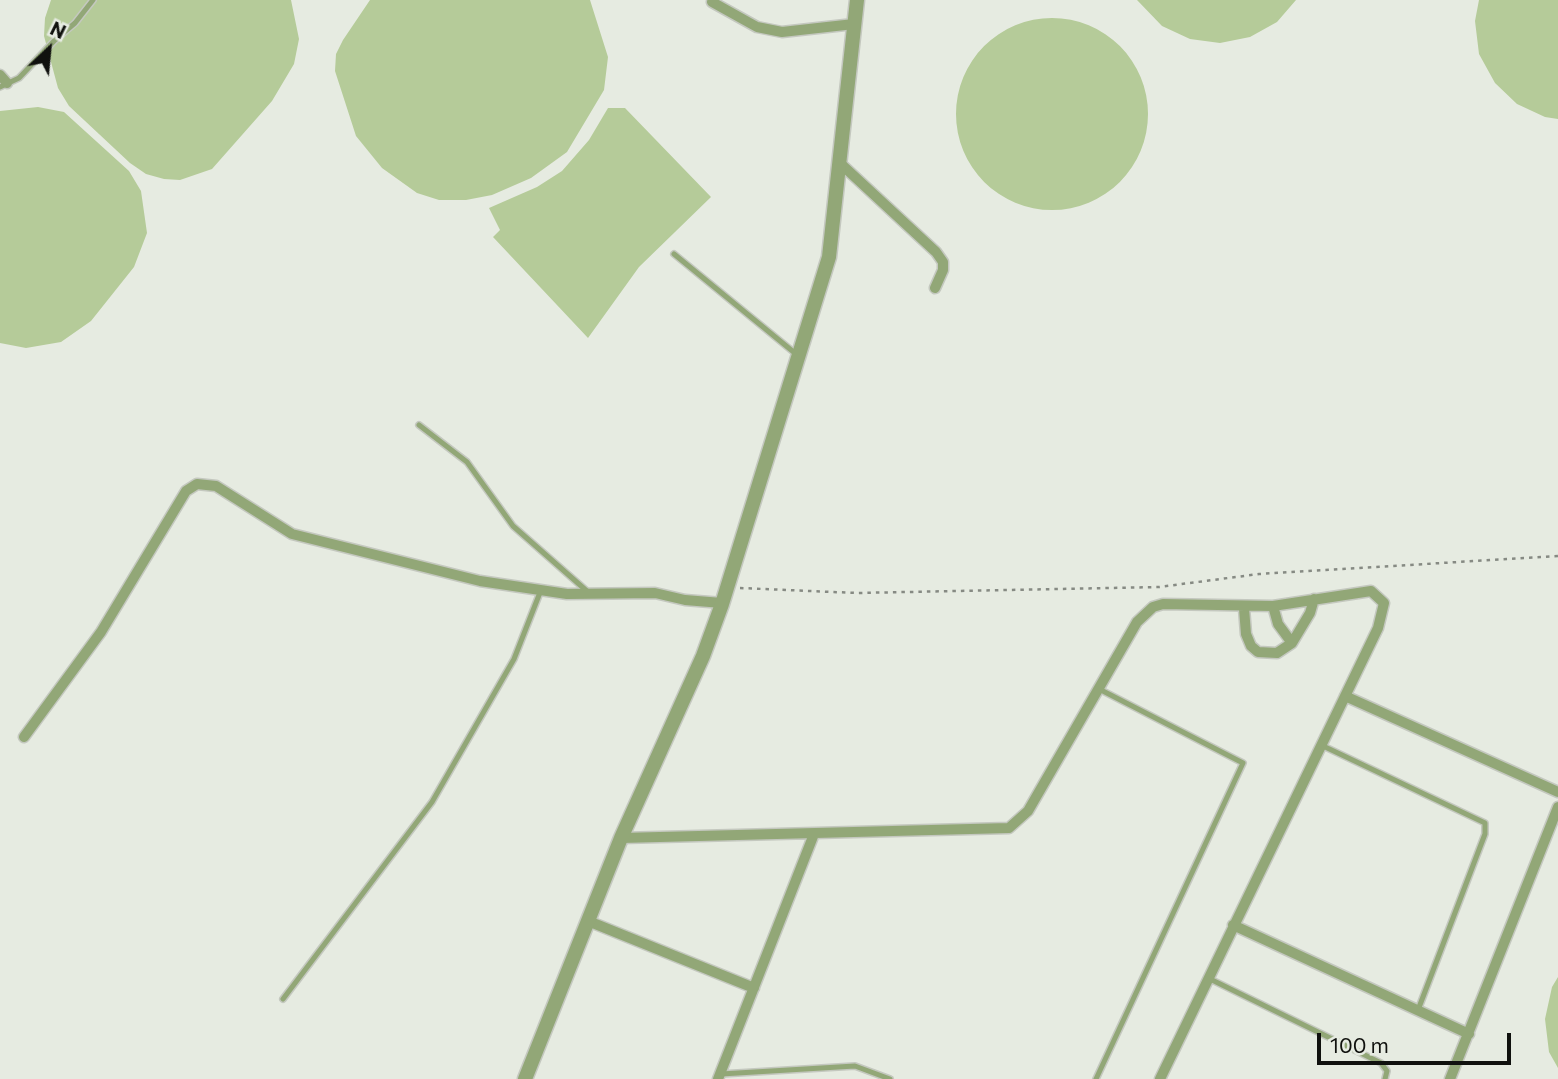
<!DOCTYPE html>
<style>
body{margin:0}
#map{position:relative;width:1558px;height:1079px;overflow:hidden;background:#e6ebe1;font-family:Commissioner,sans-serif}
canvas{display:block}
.north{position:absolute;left:14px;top:14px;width:70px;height:70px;-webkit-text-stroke:5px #e6ebe1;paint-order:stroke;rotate:26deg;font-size:19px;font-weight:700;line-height:28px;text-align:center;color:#10110e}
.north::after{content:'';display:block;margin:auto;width:24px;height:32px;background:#10110e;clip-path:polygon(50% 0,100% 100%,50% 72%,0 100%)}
.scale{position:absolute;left:1317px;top:1033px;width:194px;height:32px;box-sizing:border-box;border:4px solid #10110e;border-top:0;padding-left:9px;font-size:21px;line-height:24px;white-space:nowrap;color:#10110e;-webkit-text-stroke:5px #e6ebe1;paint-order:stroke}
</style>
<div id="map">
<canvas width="1558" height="1079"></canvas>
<div class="north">N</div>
<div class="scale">100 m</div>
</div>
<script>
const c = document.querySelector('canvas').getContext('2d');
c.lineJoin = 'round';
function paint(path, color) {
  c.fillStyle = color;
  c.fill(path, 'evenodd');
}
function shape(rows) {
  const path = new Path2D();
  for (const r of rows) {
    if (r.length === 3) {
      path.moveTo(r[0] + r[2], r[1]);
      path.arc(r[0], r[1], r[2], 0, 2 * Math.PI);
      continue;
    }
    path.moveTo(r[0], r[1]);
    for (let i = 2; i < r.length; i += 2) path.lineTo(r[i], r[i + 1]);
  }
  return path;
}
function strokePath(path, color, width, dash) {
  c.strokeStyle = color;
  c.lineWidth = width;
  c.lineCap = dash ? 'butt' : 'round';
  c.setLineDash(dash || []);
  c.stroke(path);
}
const green = shape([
 [51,0,291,0,299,39,294,64,272,101,212,169,180,180,164,179,146,174,130,163,69,106,58,88,44,36,45,18],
 [370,0,590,0,608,57,604,90,567,152,531,178,492,195,466,200,439,200,417,193,382,168,356,136,335,71,336,54,343,40],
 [1137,0,1296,0,1277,22,1250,37,1220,43,1190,39,1162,26],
 [1479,0,1558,0,1558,119,1545,117,1517,104,1495,83,1479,54,1475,21],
 [1052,114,96],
 [38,107,64,112,129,171,141,191,147,233,134,267,91,321,61,342,26,348,0,343,0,111],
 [608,108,625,108,711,197,639,267,588,338,493,237,500,230,489,208,537,187,562,171,589,140],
 [1558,977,1558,1068,1549,1052,1545,1019,1552,987]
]);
const path = shape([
 [740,588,857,593,1159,587,1259,574,1558,556]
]);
const service = shape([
 [0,87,19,78,55,40,75,23,93,0],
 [674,254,796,354],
 [419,425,467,462,513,526,588,592],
 [1321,745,1485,823,1485,834,1418,1010],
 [1208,978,1381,1063,1387,1071,1385,1079],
 [283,999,432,802,514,659,541,590],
 [721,1074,855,1066,890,1079],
 [1096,1079,1243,763,1099,689]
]);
const minor = shape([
 [712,2,757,27,782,32,854,24],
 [0,75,7,83],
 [841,164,936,252,943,262,943,270,935,288],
 [1273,606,1278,624,1292,643],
 [1244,608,1246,634,1251,646,1258,652,1277,653,1292,643,1310,613,1314,599],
 [1345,696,1558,792],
 [24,737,101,632,186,491,197,484,216,486,292,534,480,581,567,594,655,593,685,600,722,603],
 [621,838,1009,828,1028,811,1137,622,1153,607,1163,604,1273,606,1371,591,1384,603,1378,628,1160,1079],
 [588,921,754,988],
 [1233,925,1469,1034],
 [718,1079,814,834],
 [1450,1079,1558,807]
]);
const tertiary = shape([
 [525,1079,621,838,703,656,722,604,829,257,857,0]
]);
paint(green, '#b5cb99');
strokePath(service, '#c4c8bf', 8);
strokePath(minor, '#c4c8bf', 13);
strokePath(tertiary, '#c4c8bf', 17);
strokePath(path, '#868a83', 2.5, [3.5, 5]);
strokePath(service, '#92a777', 5);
strokePath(minor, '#92a777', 10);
strokePath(tertiary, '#92a777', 14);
</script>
